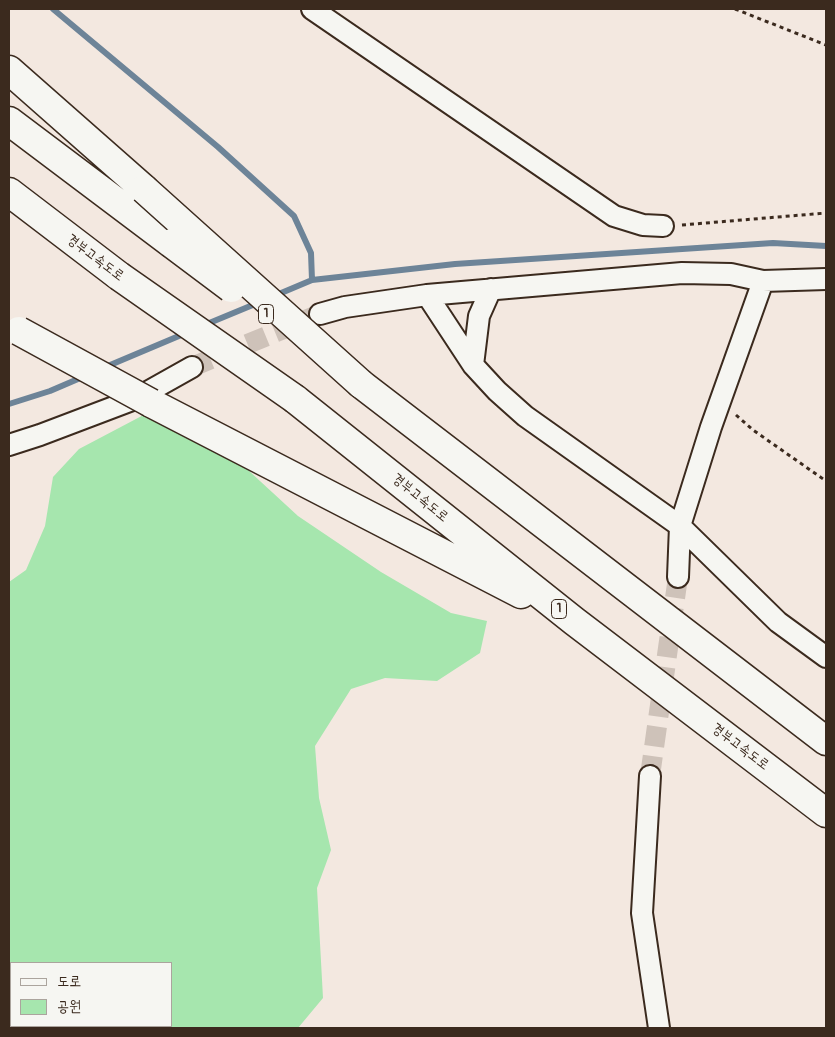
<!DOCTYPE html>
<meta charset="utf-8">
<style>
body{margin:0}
#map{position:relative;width:835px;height:1037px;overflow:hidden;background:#f3e8e0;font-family:Pangolin,"Poor Story",sans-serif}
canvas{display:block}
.frame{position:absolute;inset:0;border:10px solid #3b2a1e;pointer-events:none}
.legend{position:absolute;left:10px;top:962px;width:162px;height:65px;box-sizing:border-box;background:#f6f6f2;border:1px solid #aba49d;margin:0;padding:6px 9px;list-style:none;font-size:15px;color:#3b2a1e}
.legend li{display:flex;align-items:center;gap:10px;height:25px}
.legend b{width:25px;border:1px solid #aba49d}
</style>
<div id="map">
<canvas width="835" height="1037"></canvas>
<div class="frame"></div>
<ul class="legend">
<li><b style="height:6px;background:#f6f6f2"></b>도로</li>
<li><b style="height:14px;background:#a6e6ae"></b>공원</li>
</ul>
</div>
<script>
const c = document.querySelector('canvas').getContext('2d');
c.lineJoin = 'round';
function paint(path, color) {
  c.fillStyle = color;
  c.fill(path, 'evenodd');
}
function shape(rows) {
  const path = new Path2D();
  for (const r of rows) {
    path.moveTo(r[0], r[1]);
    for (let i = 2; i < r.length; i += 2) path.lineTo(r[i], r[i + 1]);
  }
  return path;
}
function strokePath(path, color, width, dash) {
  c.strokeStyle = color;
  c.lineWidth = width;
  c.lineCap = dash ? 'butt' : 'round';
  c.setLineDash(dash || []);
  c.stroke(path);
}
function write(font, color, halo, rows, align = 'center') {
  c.font = font + ' Pangolin,"Poor Story",sans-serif';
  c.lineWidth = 4;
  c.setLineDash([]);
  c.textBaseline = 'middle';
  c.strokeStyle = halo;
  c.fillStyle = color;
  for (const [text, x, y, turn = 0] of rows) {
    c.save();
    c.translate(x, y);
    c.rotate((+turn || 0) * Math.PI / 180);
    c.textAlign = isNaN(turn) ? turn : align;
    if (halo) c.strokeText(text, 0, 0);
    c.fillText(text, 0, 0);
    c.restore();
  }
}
const green = shape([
 [172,400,298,516,381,572,451,613,487,621,480,653,437,681,385,678,351,689,315,746,319,798,331,850,317,888,323,998,298,1028,9,1028,9,582,26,570,45,526,53,477,79,449],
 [11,963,171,963,171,1026,11,1026]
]);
const stream = shape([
 [53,9,218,147,294,216,311,253,312,280],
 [274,296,312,280,455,264,773,243,826,246],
 [202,326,260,302],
 [103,368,186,333],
 [9,404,50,391,85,376]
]);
const streetTunnel = shape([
 [192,367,320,314],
 [650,776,678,577]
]);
const path = shape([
 [735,9,826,45],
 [682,225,826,213],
 [736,415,753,430,826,481]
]);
const street = shape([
 [312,9,614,216,643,225,663,226],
 [427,295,682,273,731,274,763,281,826,279],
 [320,314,345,307,427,295,473,365,497,391,525,416,680,526,778,622,826,657],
 [473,365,479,316,491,289],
 [9,445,40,435,135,399,192,367],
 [678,577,680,526,711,427,763,281],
 [650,776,642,913,659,1028]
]);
const highway = shape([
 [9,70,144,189],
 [9,121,171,243],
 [9,192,119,276],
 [361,384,826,741],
 [295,399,574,621,826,813],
 [151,403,521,594]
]);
const highwayBridge = shape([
 [144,189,361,384],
 [171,243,231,288],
 [119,276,295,399],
 [19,331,151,403]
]);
const shields = [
 [266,314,15],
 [559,609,15]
];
const shieldNames = [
 ["1",266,314],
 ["1",559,609]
];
const streetNames = [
 ["경부고속도로",95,258,37],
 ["경부고속도로",420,498,39],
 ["경부고속도로",740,747,37]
];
paint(green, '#a6e6ae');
strokePath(stream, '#6d8498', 6);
strokePath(streetTunnel, '#cec2b9', 20, [20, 10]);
strokePath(street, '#3b2a1e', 24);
strokePath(highway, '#3b2a1e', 31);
strokePath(path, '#3b2a1e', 3, [4, 4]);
strokePath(street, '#f6f6f2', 20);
strokePath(highway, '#f6f6f2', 28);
strokePath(highwayBridge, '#3b2a1e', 31, []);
strokePath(highwayBridge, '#f6f6f2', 28);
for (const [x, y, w] of shields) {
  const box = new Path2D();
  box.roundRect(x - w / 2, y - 9.5, w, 19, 4);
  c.fillStyle = '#f6f6f2';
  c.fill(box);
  strokePath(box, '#3b2a1e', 1);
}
write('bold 12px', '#3b2a1e', null, shieldNames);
write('14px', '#3b2a1e', '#f6f6f2', streetNames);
</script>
